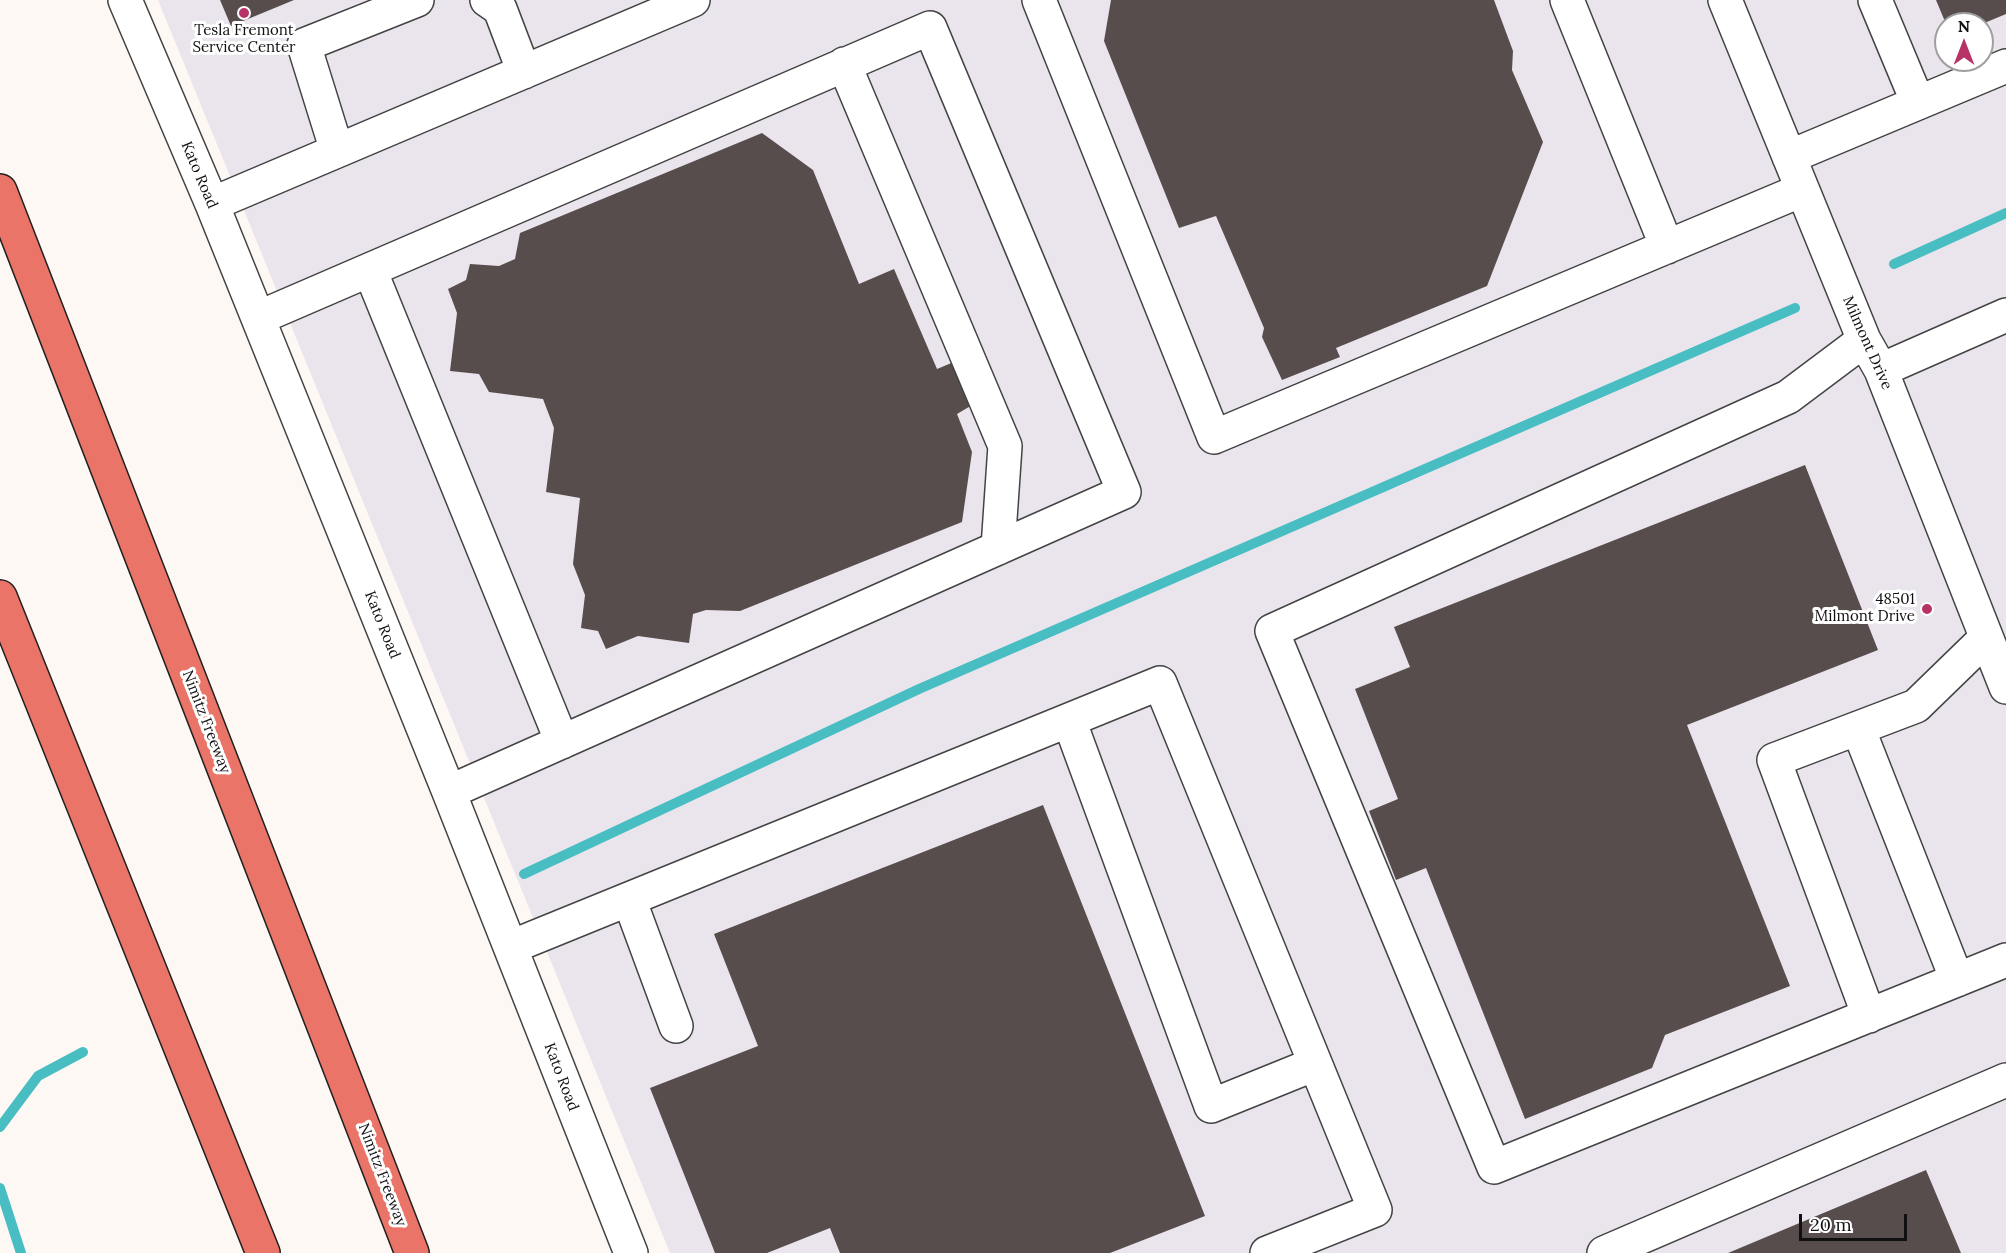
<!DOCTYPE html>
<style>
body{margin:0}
#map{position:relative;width:2006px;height:1253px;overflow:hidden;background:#fef8f4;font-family:Lora,serif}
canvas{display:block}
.north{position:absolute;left:1934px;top:12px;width:60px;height:60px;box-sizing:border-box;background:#fff;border:2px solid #9f9f9f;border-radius:50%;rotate:0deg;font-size:16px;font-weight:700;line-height:24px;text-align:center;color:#101010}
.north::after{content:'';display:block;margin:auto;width:21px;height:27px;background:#b63267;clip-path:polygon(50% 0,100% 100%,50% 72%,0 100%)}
.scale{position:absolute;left:1799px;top:1214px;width:108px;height:27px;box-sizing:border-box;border:3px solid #101010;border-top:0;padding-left:8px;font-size:18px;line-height:21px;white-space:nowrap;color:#101010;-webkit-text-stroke:4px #fff;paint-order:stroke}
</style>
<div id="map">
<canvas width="2006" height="1253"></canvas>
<div class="north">N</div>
<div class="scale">20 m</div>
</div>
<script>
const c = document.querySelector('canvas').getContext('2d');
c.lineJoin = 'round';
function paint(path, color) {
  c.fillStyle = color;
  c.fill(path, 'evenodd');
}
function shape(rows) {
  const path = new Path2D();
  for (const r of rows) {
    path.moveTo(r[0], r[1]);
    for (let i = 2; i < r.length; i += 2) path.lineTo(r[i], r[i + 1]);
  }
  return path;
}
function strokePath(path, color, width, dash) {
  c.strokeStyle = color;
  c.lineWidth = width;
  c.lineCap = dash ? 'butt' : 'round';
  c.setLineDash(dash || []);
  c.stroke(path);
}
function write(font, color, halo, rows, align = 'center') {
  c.font = font + ' Lora,serif';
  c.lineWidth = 6;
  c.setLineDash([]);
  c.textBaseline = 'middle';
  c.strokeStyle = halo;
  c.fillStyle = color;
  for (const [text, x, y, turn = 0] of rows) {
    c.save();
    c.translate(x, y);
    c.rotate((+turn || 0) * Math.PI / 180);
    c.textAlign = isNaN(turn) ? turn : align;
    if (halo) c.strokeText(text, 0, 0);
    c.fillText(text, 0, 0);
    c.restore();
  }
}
const industrial = shape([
 [158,0,2006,0,2006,1253,670,1253],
 [1946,24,1982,24,1982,60,1946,60]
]);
const stream = shape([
 [1894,264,2006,213],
 [524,874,919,689,1795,308],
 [0,1127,38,1076,83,1052],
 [0,1188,21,1253]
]);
const building = shape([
 [220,0,294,0,231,26],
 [1111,0,1494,0,1513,51,1512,70,1543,142,1487,286,1336,348,1340,357,1282,380,1262,337,1264,328,1216,216,1179,228,1104,41],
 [1936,0,2006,0,2006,14,1982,24,1946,24],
 [762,133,813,170,859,284,894,269,937,369,961,359,979,401,957,414,972,452,962,522,740,611,706,610,693,614,689,643,638,636,606,649,598,631,581,628,585,595,573,564,580,498,546,492,554,428,543,399,489,392,479,374,450,371,457,313,448,289,466,280,470,264,499,266,515,259,520,233],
 [1805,465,1878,650,1687,725,1790,986,1665,1035,1652,1068,1525,1119,1426,868,1396,880,1369,811,1398,799,1355,689,1410,667,1394,627],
 [1043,805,1205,1216,1110,1253,840,1253,830,1228,767,1253,715,1253,650,1088,758,1046,714,934],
 [1926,1170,1961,1253,1728,1253]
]);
const minor = shape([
 [125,0,212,204,449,792,631,1253],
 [487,0,500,9,524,72],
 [1039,0,1214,437,1802,190],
 [1567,0,1667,247],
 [1725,0,1864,340,1881,370,2006,687],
 [1875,0,1918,103],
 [844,64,1005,446,998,548],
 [337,151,304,45,417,0],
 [1789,157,2006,66],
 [212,204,693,0],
 [370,270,562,742],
 [258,318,930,28,1124,492,449,792],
 [1864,340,1788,397,1272,631,1494,1167,2006,960],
 [1881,370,2006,315],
 [1069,720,1211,1106,1315,1064],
 [1858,728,1957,980],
 [629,899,676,1026],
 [511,947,1160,683,1375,1210,1267,1253],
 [1869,1016,1774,760,1916,706,1986,638],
 [1604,1253,2006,1080]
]);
const highway = shape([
 [0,191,412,1253],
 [0,597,263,1253]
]);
const markers = [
 [244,13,6,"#b63267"],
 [1927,609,6,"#b63267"]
];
const poiNames = [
 ["Tesla Fremont",244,31],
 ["Service Center",244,48],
 ["48501",1915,600,"right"],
 ["Milmont Drive",1915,617,"right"]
];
const streetNames = [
 ["Kato Road",199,175,67],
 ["Milmont Drive",1867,343,66],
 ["Kato Road",382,625,68],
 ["Nimitz Freeway",206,722,69],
 ["Kato Road",561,1077,69],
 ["Nimitz Freeway",382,1175,69]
];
paint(industrial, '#eae5ed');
strokePath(stream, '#48bec3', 10);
paint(building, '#584d4d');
strokePath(minor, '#434343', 36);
strokePath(highway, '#212121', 36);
strokePath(minor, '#fff', 33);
strokePath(highway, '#e97467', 33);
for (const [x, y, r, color] of markers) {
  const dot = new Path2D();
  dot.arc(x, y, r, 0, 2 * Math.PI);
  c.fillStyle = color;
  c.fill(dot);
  strokePath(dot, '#fff', 2);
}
write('15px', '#101010', '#fff', poiNames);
write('15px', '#101010', '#fff', streetNames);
</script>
